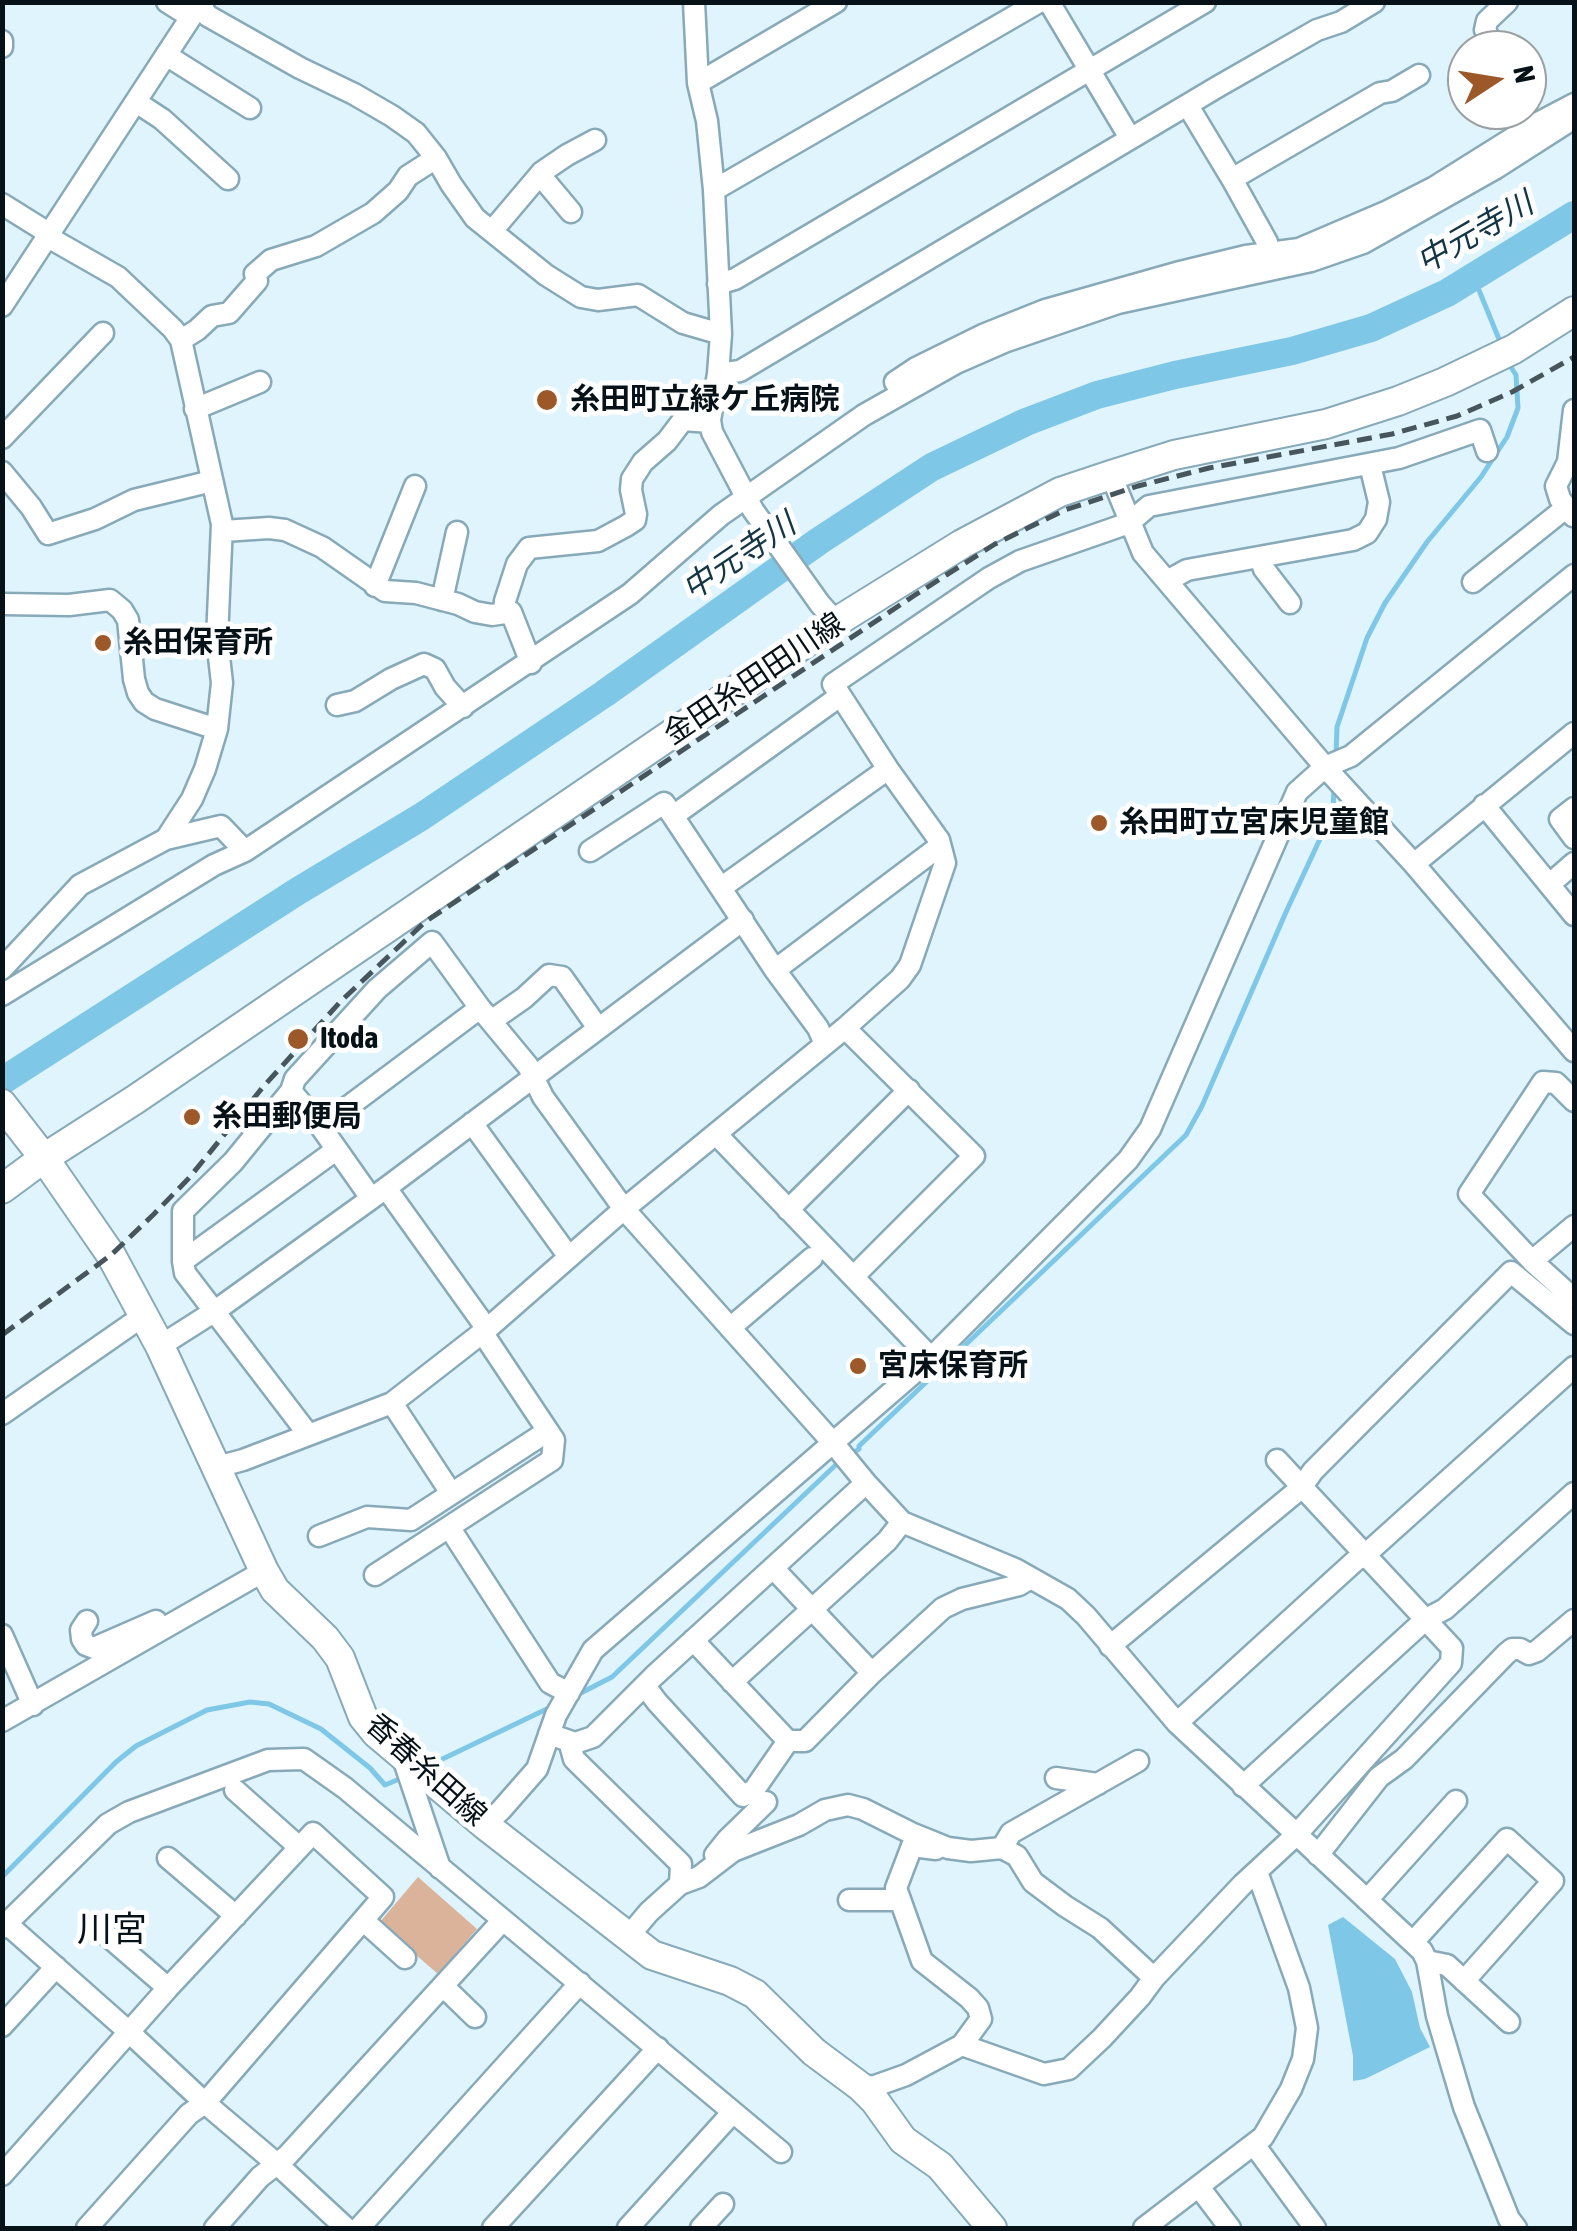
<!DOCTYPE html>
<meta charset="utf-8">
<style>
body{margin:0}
#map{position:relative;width:1577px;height:2231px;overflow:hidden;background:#dff4fd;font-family:"Asap Condensed",sans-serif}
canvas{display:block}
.frame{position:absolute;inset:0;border:5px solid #061217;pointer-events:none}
.north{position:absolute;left:1447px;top:30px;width:100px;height:100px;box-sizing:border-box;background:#fff;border:2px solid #9ba0a2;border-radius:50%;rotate:78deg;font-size:28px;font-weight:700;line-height:40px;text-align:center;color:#061217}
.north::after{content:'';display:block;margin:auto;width:35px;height:45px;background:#9c5829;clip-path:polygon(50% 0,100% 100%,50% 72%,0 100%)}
</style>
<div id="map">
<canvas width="1577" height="2231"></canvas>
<div class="frame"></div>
<div class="north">N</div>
</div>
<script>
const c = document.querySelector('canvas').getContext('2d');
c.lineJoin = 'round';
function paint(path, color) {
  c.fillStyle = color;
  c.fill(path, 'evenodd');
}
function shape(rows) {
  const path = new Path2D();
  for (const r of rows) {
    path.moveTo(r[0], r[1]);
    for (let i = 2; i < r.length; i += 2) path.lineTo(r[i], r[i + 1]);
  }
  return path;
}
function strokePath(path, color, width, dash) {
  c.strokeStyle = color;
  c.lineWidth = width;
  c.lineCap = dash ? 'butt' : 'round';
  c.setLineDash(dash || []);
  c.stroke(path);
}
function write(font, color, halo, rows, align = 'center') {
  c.font = font + ' "Asap Condensed","Noto Sans JP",sans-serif';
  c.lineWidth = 10;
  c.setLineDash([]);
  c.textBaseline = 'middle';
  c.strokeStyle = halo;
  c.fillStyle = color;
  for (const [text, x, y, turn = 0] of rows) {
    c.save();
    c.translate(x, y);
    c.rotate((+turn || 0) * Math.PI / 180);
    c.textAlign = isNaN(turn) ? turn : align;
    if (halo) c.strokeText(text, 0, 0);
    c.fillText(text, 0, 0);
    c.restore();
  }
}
const green = shape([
 [418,1877,477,1929,438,1974,379,1923]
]);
const water = shape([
 [1343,1917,1395,1959,1412,1992,1420,2028,1430,2047,1365,2079,1353,2081,1353,2056,1328,1925]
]);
const stream = shape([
 [1474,278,1501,344],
 [1336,755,1337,727,1367,638,1385,603,1427,542,1481,477,1507,437,1518,408,1516,375,1509,364],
 [851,1454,859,1449,859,1446,1186,1135,1202,1106,1286,912,1333,811,1334,785],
 [575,1696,612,1677,842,1459],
 [430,1765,551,1707],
 [2,1877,116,1762,136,1746,207,1710,250,1702,269,1704,321,1729,370,1768,385,1785,402,1778]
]);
const river = shape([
 [2,1081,298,891,421,817,604,694,819,541,932,467,1026,422,1097,395,1175,375,1292,351,1371,328,1447,293,1574,215]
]);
const minor = shape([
 [167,2,191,17],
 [694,2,698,83,707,121,714,190,721,334,718,374,710,420,712,432,753,510,820,604,836,622],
 [1049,2,1130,138],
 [200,7,208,16,300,68,354,94,392,116,416,133,436,158,451,184,475,218,546,275,581,297,598,300,638,295,683,323,721,334],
 [2,41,2,47],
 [1495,50,1485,30,1487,21,1507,2],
 [166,55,250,108],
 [698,83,836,2],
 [136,102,162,119,228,179],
 [1188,106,1232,179,1380,93,1392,91,1419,75],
 [540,175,571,212],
 [1232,179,1267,242,1269,253],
 [714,190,1039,2],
 [2,204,50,234],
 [492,231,542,172,567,155,595,140],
 [48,237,118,277,173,329,181,340,222,524,217,639,222,683,217,729,205,769,192,799,166,839],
 [718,284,735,279,1205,2],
 [2,306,191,17,204,2],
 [181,340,197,330,212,316,229,313,257,281,255,274,271,260,316,246,373,213,398,191,408,176,436,158],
 [718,374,740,371,1219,86,1317,30,1341,22,1374,2],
 [902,393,895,382,916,368,985,334,1045,310,1176,273,1246,256,1299,249,1388,211,1433,188,1532,126,1574,104],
 [195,409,260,382],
 [2,438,103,333],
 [2,472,31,507,48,534,95,519,134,500,212,481],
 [1111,475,1143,553,1325,767,1414,864,1574,1051],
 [1573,516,1560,499,1556,486,1568,462,1574,410],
 [223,531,269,528,285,530,322,547,385,591,416,593,458,604,475,612,492,615,511,612,531,663],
 [1260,557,1264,569,1290,603],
 [1167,581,1187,570,1353,540,1367,533,1376,519,1379,502,1370,465],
 [1473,582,1567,507],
 [375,586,415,486],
 [442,600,457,532],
 [2,604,69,605,110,600,122,610,128,620,134,679,138,693,144,702,155,709,217,729],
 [504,613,505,601,517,564,529,548,598,541,626,526,635,520,636,514,631,490,632,479,643,462,667,441,683,420,710,422],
 [337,705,355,701,391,679,424,664,435,669,445,687,463,707],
 [1484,805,1574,915],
 [1574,808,1560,819,1574,838],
 [590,851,664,803,673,816],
 [1414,864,1574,733],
 [1550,884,1574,863],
 [722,887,888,769],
 [2,969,80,885,166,839,221,826,245,851,630,594,721,515,864,415,956,363,1004,342,1118,303,1311,261,1363,243,1496,168,1574,118],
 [775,970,940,846],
 [2,995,214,865,245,851],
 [491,1021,524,998,549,975,562,977,598,1028],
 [845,1028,974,1156,853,1277],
 [825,1044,818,1028,775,970,673,816,840,696],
 [1574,1101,1556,1083,1543,1082,1469,1194,1532,1261,1574,1299],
 [472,1123,569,1257],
 [321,1127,480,1008,528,1066,543,1097,624,1209,834,1444,866,1483,902,1522,1015,1569,1068,1599,1086,1616,1177,1723,1422,1951,1427,1961,1437,2016,1464,2107,1509,2219,1516,2228],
 [716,1134,931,1358],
 [386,1188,487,1329],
 [371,1198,321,1127,291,1091,295,1079,377,989,432,942,480,1008],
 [788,1210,909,1090],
 [183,1261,183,1211,233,1162,291,1091],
 [1532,1261,1574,1226],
 [730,1328,812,1258],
 [160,1346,215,1311,386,1188,743,920],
 [392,1403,451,1493],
 [2,1414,143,1316],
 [308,1434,185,1273,183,1261,336,1150],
 [217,1467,243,1460,392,1403,487,1329,624,1209,845,1028,900,979,910,965,945,863,939,840,888,769,833,684,989,578,1020,561,1129,523,1149,506,1399,458,1480,430,1487,451],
 [449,1527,550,1683,569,1693],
 [319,1536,367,1517,411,1520,548,1431],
 [773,1568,872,1673],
 [375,1575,552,1460,554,1440,482,1332],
 [87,1621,81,1630,82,1639,86,1645,94,1648,156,1621],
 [2,1635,33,1705],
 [693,1640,788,1741,805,1741,872,1673,943,1608,962,1599,1019,1585,1031,1578],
 [1110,1646,1301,1488,1313,1471,1511,1272,1574,1324],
 [732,1682,887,1541,902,1522],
 [645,1686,657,1702,743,1796,754,1790,788,1741],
 [2,1721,264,1571],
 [1177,1723,1355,1561,1365,1555,1574,1367],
 [549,1734,575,1743,593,1737,654,1676,866,1483],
 [569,1741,574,1759,681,1864,680,1884],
 [403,1758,440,1868],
 [1056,1778,1098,1784],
 [1243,1786,1426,1619,1445,1609,1574,1493],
 [235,1790,299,1847],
 [485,1825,501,1810,537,1769,556,1715,593,1650,931,1358,1128,1160,1150,1129,1297,792,1325,767,1351,756,1574,575],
 [1002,1848,1011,1833,1138,1761],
 [936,1849,912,1846,896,1888,922,1961,969,1998,978,2008,981,2019,962,2045],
 [715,1855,727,1840,766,1802],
 [1318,1855,1379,1777,1404,1759,1506,1654,1512,1649,1520,1649,1529,1654,1537,1651,1574,1620],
 [168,1858,236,1916],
 [849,1900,900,1900],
 [1367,1900,1456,1801],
 [364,1921,405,1958],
 [7,1924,129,2032,205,2103,277,2164,346,2228],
 [2,1928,108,1824,129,1812,268,1760,304,1759,345,1788,781,2152],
 [102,1931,168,1988],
 [627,1938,649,1912,680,1884,699,1877,733,1851,799,1825,825,1810,848,1805,863,1809,911,1833,948,1848,971,1851,1002,1848,1017,1856,1033,1882,1065,1906,1100,1928,1154,1978],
 [1413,1942,1507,1839,1553,1881,1464,1981],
 [1427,1961,1447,1965,1509,2022],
 [443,1986,475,2017],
 [2,2026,56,1967],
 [861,2087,875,2086,906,2075,962,2045,1044,2074,1069,2069,1102,2038,1140,1997,1154,1978,1243,1884,1296,1835,1451,1663,1452,1648,1277,1460],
 [1255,2146,1315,2228],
 [2,2175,168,1988,313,1833,383,1897,205,2103,189,2114,87,2228],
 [1199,2187,1230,2228],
 [215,2228,260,2177,287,2156,503,1920],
 [359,2228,580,1983],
 [493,2228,658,2048],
 [628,2228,733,2112],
 [701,2228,723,2204],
 [1144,2228,1263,2137,1291,2089,1303,2059,1307,2028,1299,1988,1257,1872]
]);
const major = shape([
 [2,1104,44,1158,111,1255,160,1346,264,1571,275,1590,325,1638,340,1658,363,1717,376,1733,485,1825,652,1955,730,1981,755,1994,814,2052,861,2087,875,2101,903,2140,940,2166,992,2228],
 [2,1189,44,1158,136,1099,836,622,962,544,1060,492,1111,475,1174,455,1326,424,1398,401,1445,382,1514,349,1574,311]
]);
const rail = shape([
 [2,1335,111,1255,154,1214,189,1178,263,1087,341,1001,425,922,915,595,995,544,1065,510,1138,486,1209,468,1392,434,1457,416,1512,392,1574,357]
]);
const markers = [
 [547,400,12,"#9c5829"],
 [103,643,10,"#9c5829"],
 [1099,823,10,"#9c5829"],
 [298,1039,12,"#9c5829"],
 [192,1117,10,"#9c5829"],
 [858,1366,10,"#9c5829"]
];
const poiNames = [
 ["糸田町立緑ケ丘病院",570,400],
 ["糸田保育所",123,643],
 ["糸田町立宮床児童館",1119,823],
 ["Itoda",320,1039],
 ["糸田郵便局",212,1117],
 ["宮床保育所",878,1366]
];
const streetNames = [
 ["金田糸田田川線",754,679,-34],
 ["香春糸田線",426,1770,42]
];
const waterNames = [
 ["中元寺川",1475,233,-30],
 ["中元寺川",739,557,-34]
];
const quarterNames = [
 ["川宮",112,1930]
];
paint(green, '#dbb39b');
paint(water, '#7fc7e6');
strokePath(stream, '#7fc7e6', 5);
strokePath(river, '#7fc7e6', 28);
strokePath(minor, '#87a9b8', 25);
strokePath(major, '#87a9b8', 32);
strokePath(minor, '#fff', 20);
strokePath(major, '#fff', 28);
strokePath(rail, '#47565c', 5, [15, 8]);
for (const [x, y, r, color] of markers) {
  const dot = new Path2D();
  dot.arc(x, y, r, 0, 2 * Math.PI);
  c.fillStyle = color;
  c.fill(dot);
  strokePath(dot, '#fff', 4);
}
write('bold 30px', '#061217', '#fff', poiNames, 'left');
write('30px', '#061217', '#fff', streetNames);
write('italic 32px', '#143644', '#fff', waterNames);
write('35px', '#061217', '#fff', quarterNames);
</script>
